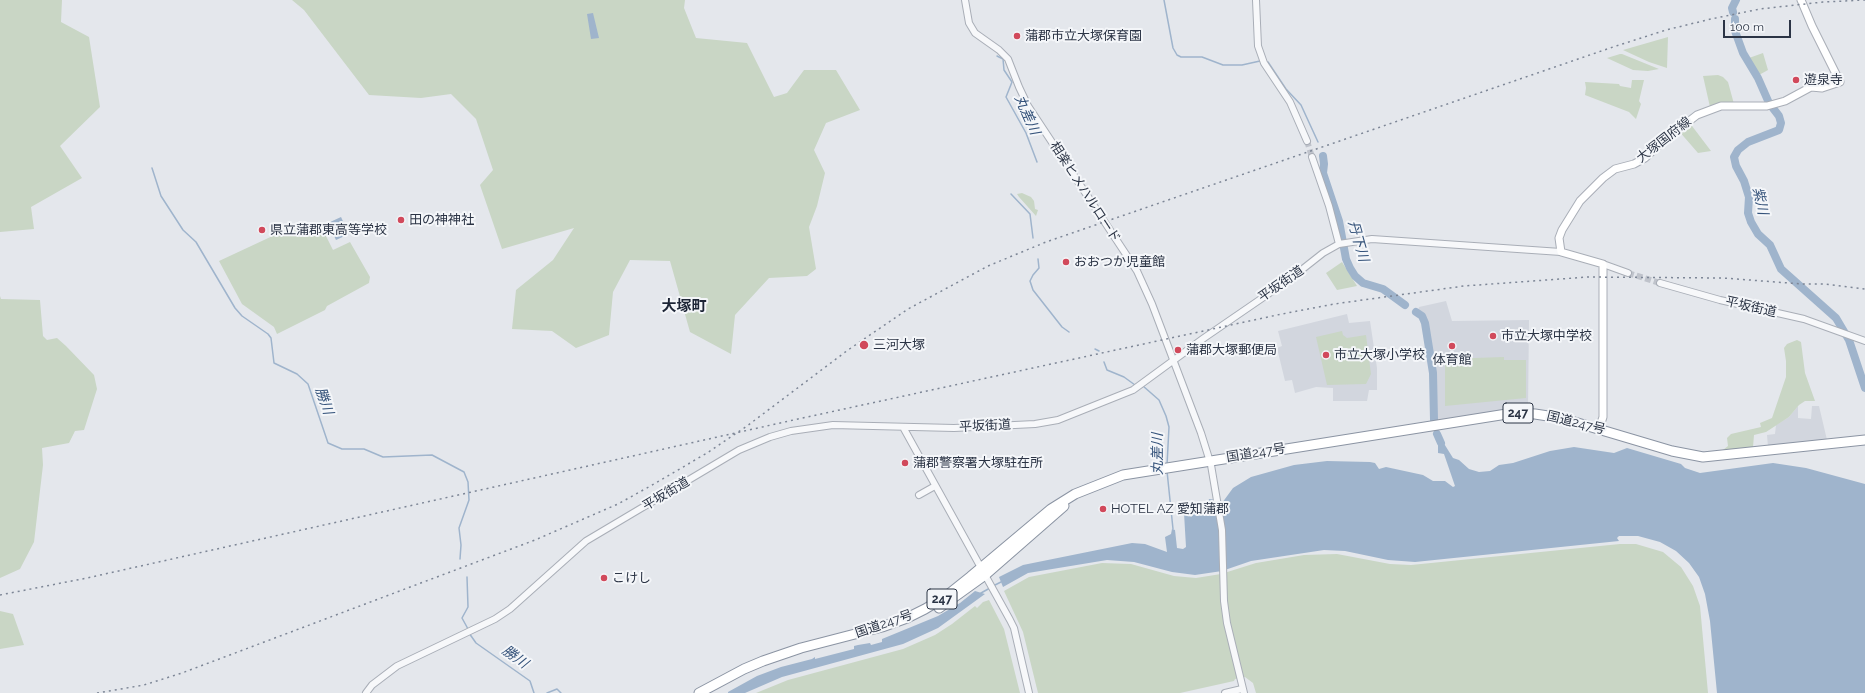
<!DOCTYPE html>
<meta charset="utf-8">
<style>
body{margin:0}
#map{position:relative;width:1865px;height:693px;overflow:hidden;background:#e4e7ec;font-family:Raleway,sans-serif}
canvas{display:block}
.scale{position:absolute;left:1723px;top:20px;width:68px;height:18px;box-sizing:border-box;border:2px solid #2b3445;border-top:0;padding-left:5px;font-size:12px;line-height:14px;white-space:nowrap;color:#2b3445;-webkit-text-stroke:3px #f4f6f9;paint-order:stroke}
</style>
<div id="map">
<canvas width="1865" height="693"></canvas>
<div class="scale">100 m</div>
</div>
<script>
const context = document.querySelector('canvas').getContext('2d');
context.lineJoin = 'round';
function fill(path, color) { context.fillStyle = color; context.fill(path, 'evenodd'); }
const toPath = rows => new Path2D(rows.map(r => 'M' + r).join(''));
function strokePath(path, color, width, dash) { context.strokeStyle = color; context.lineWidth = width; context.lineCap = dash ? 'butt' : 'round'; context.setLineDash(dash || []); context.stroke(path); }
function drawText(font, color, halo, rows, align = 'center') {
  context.font = font + ' Raleway,"Noto Sans JP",sans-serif'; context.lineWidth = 4; context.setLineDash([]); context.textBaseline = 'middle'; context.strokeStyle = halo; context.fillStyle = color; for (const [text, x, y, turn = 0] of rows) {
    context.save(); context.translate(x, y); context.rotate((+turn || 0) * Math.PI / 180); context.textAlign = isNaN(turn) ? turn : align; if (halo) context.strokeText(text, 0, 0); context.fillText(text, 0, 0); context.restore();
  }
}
fill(toPath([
 [1446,301,1452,321,1529,320,1528,410,1439,421,1435,418,1435,374,1426,319,1418,310,1419,307],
 [1347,314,1349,323,1370,321,1377,368,1377,390,1369,390,1367,401,1333,401,1333,388,1316,387,1295,393,1292,380,1285,381,1277,348,1282,346,1278,331],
 [1798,406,1798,418,1811,419,1812,406,1819,406,1827,440,1768,447,1767,435,1775,434,1776,425,1789,417]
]), '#d2d6de');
fill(toPath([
 [0,0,62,0,61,22,89,37,100,107,60,146,82,178,31,207,34,229,0,232],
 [292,0,685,0,684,8,696,38,747,43,774,97,787,93,804,70,836,70,860,110,826,123,814,150,825,173,817,206,809,227,816,269,807,276,769,278,735,315,731,354,690,332,670,261,630,260,613,292,609,335,576,348,552,331,512,329,516,290,553,260,574,228,502,249,480,185,493,170,476,119,451,94,421,98,369,95,304,10],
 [1668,37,1667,68,1649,62,1623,50],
 [1763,53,1768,70,1759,75,1749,58],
 [1620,54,1622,54,1659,69,1648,71,1633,70,1607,58],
 [1718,75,1723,77,1728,82,1734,104,1710,107,1703,76],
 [1632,80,1644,80,1639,101,1641,104,1636,119,1629,112,1585,95,1586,88,1585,82,1619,84,1620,86,1631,88],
 [1689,122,1711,151,1698,153,1678,130],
 [1022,193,1031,197,1034,201,1035,209,1038,210,1036,216,1019,197,1017,194],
 [319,222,333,250,350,242,370,277,369,283,327,306,325,310,277,334,274,327,242,304,219,261,294,226],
 [1342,262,1357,286,1337,290,1326,273],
 [0,296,1,299,40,300,43,336,47,340,57,338,66,346,94,375,97,389,84,430,75,431,69,443,42,448,43,465,34,542,20,569,0,578],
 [1342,331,1343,335,1347,338,1366,335,1371,374,1366,384,1327,385,1316,337],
 [1797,340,1801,342,1805,373,1815,401,1805,401,1799,405,1789,417,1766,432,1754,435,1753,447,1723,452,1723,450,1728,446,1727,438,1731,434,1761,427,1760,423,1772,418,1786,377,1786,361,1784,348,1787,344],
 [1504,357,1504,360,1526,360,1526,398,1445,406,1445,359],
 [1620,544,1636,544,1663,552,1681,567,1693,586,1700,606,1708,693,1256,693,1253,683,1245,677,1235,679,1234,681,1180,693,1038,693,1023,632,1004,591,1029,577,1102,563,1131,564,1174,576,1196,578,1221,574,1256,563,1304,555,1337,554,1390,564,1411,565],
 [989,600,1004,629,1020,693,756,693,788,680,903,649,935,635,952,624,975,606,977,608,983,602],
 [0,611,13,614,24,645,0,649]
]), '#c9d6c5');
fill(toPath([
 [593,13,599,38,591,39,587,14],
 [341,217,349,234,336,240,328,223],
 [1443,442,1453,458,1459,460,1469,469,1479,472,1490,471,1499,465,1513,463,1550,451,1574,447,1614,453,1627,448,1681,464,1685,468,1700,473,1773,463,1806,468,1865,484,1865,693,1717,693,1710,621,1705,594,1699,577,1689,563,1676,551,1660,542,1638,536,1619,536,1617,538,1619,541,1415,562,1388,560,1345,551,1324,550,1251,561,1222,571,1195,575,1172,572,1134,562,1107,560,1028,573,1003,587,999,577,1023,565,1132,543,1145,544,1167,552,1165,537,1171,534,1172,529,1175,530,1177,548,1183,549,1186,547,1184,513,1208,503,1209,499,1217,500,1222,503,1233,488,1251,477,1294,465,1327,461,1370,462,1375,463,1379,469,1386,467,1423,475,1433,481,1445,481,1453,487,1455,486,1444,454,1438,453,1438,444],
 [975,591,985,594,938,628,903,644,782,677,745,693,728,693,728,692,757,676,781,667,812,659,815,657,815,659,854,649,854,646,858,645,870,643,871,645,882,642,882,639,938,616,960,603]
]), '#9fb4cc');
strokePath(toPath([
 [1164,0,1173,48,1177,55,1181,57,1202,57,1223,65,1242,65,1260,61],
 [997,56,1003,59,1004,70,1012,82,1006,97,1026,133,1037,162],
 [1268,62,1286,89,1301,105,1318,142],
 [152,168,161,196,183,230,196,242,235,308,242,316,268,334,271,338,274,363,297,374,308,384,328,443,342,449,364,449,383,457,432,455,464,472,468,482,469,500,459,528,461,545,460,559],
 [1011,194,1030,214,1033,238],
 [1038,259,1039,268,1033,275,1030,281,1033,290,1062,327,1069,332],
 [1095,349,1099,351],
 [1104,362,1107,370,1124,377,1135,385],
 [1143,386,1159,400,1166,416,1169,427,1167,465],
 [1167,471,1173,529],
 [467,577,468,607,462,618,468,629],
 [993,586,1001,582],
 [981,593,990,588],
 [469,633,476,643,530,681,534,693],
 [547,693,557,689,561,693]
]), '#9fb4cc', 1.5);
strokePath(toPath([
 [1733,12,1732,8,1736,0],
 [1735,19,1735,31,1743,53,1758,78,1769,103,1779,116,1781,123,1779,130,1748,142,1738,150,1734,157,1736,166,1744,181,1749,197,1748,213,1751,222,1758,234,1770,245,1781,269,1836,318,1849,340,1865,388],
 [1323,156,1324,164,1323,173,1339,221,1346,259,1350,268,1355,276,1363,283,1383,289,1405,305],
 [1416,312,1422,316,1425,323,1433,373,1434,420],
 [1437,434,1441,443]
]), '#9fb4cc', 8);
strokePath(toPath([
 [1307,141,1312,157],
 [1628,273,1660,283]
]), '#bfc3cb', 6, [6, 3]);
const tertiary = toPath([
 [965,0,969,23,975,33,999,50,1008,59,1019,87,1028,106,1137,271,1152,304,1201,433,1211,465,1222,530,1224,601,1227,623,1244,693],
 [1256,0,1258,46,1264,63,1290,102,1307,141],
 [1312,157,1329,206,1339,244],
 [1603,264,1628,273],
 [1660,283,1720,300,1804,319,1865,341],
 [903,427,1010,620,1014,628,1029,693],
 [919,495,935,486],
 [366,693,372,685,397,666,495,619,510,609,586,541,739,450,770,437,791,431,833,425,954,428,1035,424,1058,420,1133,390,1204,338,1290,279,1323,253,1339,244,1372,239,1561,252],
 [1225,693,1242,689]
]);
const secondary = toPath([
 [1599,429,1603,417,1603,264,1561,252,1559,238,1562,230,1580,201,1603,178,1615,169,1634,164,1645,158,1662,142,1697,115,1721,106,1767,106,1785,101,1811,87,1822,88,1840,82,1812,26,1801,0]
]);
const trunk = toPath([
 [939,608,985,575,1064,506],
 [699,693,744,669,763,661,801,648,882,627,907,618,925,609,945,597,970,577,1051,509,1075,494,1123,475,1513,413,1535,414,1561,418,1672,451,1703,457,1865,440]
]);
strokePath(tertiary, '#a9aeb7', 8);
strokePath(secondary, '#a9aeb7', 9);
strokePath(trunk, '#8b94a3', 11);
strokePath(tertiary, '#f7f8fa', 6);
strokePath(secondary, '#fff', 7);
strokePath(trunk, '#fff', 9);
strokePath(toPath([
 [0,595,87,578,798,419,1277,315,1334,304,1464,286,1588,277,1723,278,1802,284,1824,284,1865,289],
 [97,693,144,685,182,673,535,540,618,504,654,484,707,453,747,426,848,350,908,309,988,266,1046,242,1613,47,1666,30,1711,19,1760,9,1823,2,1865,0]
]), '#7d8696', 1.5, [2, 4]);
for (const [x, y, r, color] of [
 [1017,36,4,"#d1495b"],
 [1796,80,4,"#d1495b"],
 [401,220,4,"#d1495b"],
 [262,230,4,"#d1495b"],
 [1066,262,4,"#d1495b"],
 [1493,336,4,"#d1495b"],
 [864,345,5,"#d1495b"],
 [1452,346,4,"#d1495b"],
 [1178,350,4,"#d1495b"],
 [1326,355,4,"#d1495b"],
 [905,463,4,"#d1495b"],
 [1103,509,4,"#d1495b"],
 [604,578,4,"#d1495b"]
]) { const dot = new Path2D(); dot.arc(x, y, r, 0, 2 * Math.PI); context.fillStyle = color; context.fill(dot); strokePath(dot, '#f4f6f9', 1.5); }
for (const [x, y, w] of [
 [1518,413,30],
 [942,599,30]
]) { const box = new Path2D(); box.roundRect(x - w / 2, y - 10, w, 20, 3); context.fillStyle = '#f4f6f9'; context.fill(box); strokePath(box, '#2b3445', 1); }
drawText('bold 12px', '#2b3445', null, [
 ["247",1518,413],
 ["247",942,599]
]);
drawText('13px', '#2b3445', '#f4f6f9', [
 ["蒲郡市立大塚保育園",1025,36],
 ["遊泉寺",1804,80],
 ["田の神神社",409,220],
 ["県立蒲郡東高等学校",270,230],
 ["おおつか児童館",1074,262],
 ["市立大塚中学校",1501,336],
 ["三河大塚",873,345],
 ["蒲郡大塚郵便局",1186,350],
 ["市立大塚小学校",1334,355],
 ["体育館",1452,360,"center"],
 ["蒲郡警察署大塚駐在所",913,463],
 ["HOTEL AZ 愛知蒲郡",1111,509],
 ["こけし",612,578]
], 'left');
drawText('13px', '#2b3445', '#f4f6f9', [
 ["大塚国府線",1664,140,-38],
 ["相楽ヒメハルロード",1085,192,57],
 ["平坂街道",1281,284,-35],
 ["平坂街道",1751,307,13],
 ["国道247号",1576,423,14],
 ["平坂街道",985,426,-3],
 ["国道247号",1256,453,-9],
 ["平坂街道",666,494,-31],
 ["国道247号",884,624,-19]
]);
drawText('italic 14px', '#34527a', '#f4f6f9', [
 ["丸差川",1027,115,66],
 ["紫川",1760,201,78],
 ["丹下川",1358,241,74],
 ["勝川",324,401,71],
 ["丸差川",1158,454,-90],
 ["勝川",515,657,36]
]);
drawText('bold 15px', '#1d2536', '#f4f6f9', [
 ["大塚町",684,306]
]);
</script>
